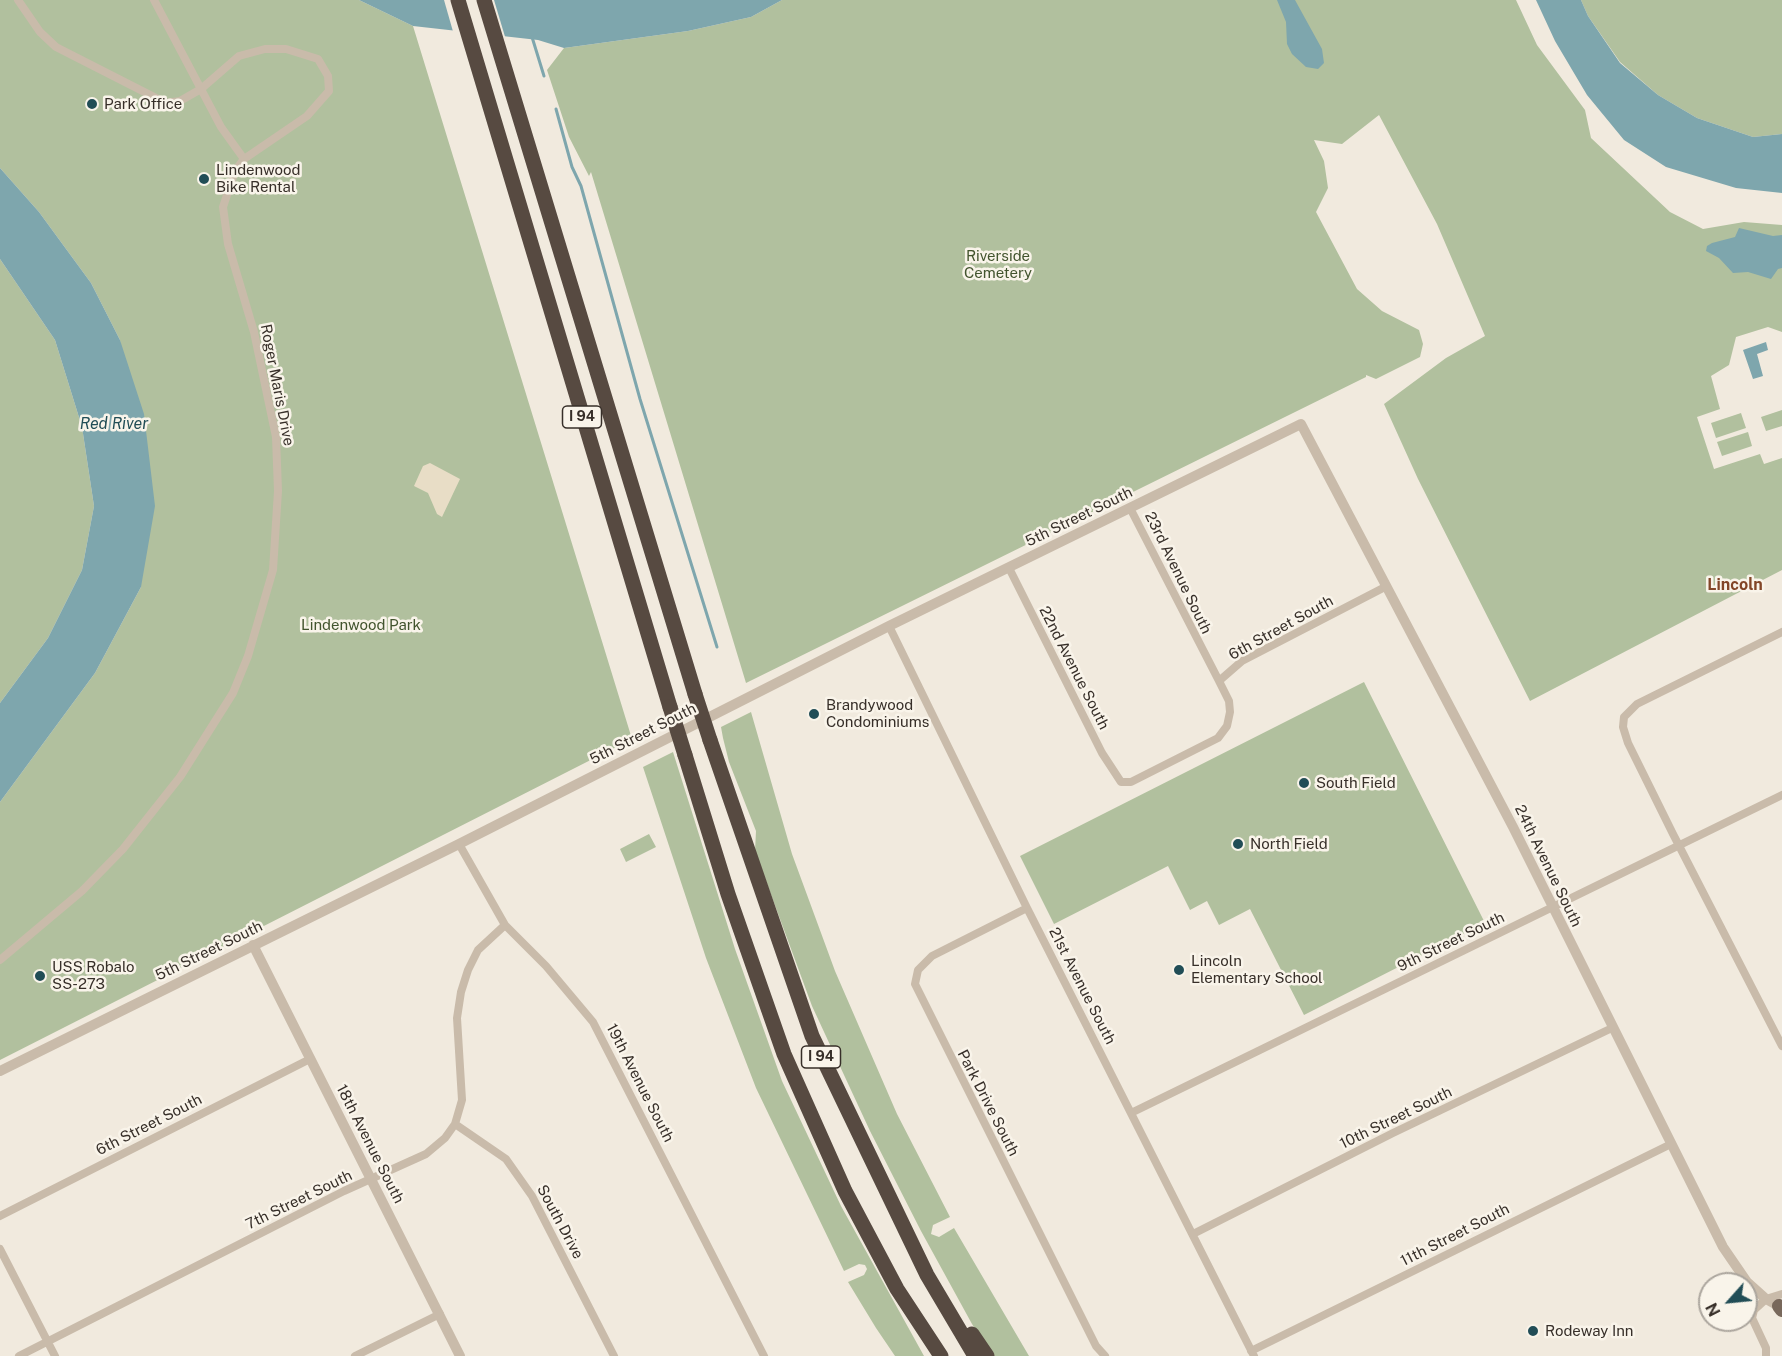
<!DOCTYPE html>
<style>
body{margin:0}
#map{position:relative;width:1782px;height:1356px;overflow:hidden;background:#f1eade;font-family:"Public Sans",sans-serif}
canvas{display:block}
.north{position:absolute;left:1698px;top:1272px;width:60px;height:60px;box-sizing:border-box;background:#f9f4ea;border:2px solid #aba59d;border-radius:50%;rotate:243deg;font-size:16px;font-weight:700;line-height:24px;text-align:center;color:#372f29}
.north::after{content:'';display:block;margin:auto;width:21px;height:27px;background:#214d56;clip-path:polygon(50% 0,100% 100%,50% 72%,0 100%)}
</style>
<div id="map">
<canvas width="1782" height="1356"></canvas>
<div class="north">N</div>
</div>
<script>
const context = document.querySelector('canvas').getContext('2d');
context.lineJoin = 'round';
function fill(path, color) { context.fillStyle = color; context.fill(path, 'evenodd'); }
const toPath = rows => new Path2D(rows.map(r => 'M' + r).join(''));
function strokePath(path, color, width, dash) { context.strokeStyle = color; context.lineWidth = width; context.lineCap = dash ? 'butt' : 'round'; context.setLineDash(dash || []); context.stroke(path); }
function drawText(font, color, halo, rows, align = 'center') {
  context.font = font + ' "Public Sans",sans-serif'; context.lineWidth = 5; context.setLineDash([]); context.textBaseline = 'middle'; context.strokeStyle = halo; context.fillStyle = color; for (const [text, x, y, turn = 0] of rows) {
    context.save(); context.translate(x, y); context.rotate((+turn || 0) * Math.PI / 180); context.textAlign = isNaN(turn) ? turn : align; if (halo) context.strokeText(text, 0, 0); context.fillText(text, 0, 0); context.restore();
  }
}
fill(toPath([
 [0,0,359,0,413,26,632,739,0,1060,0,802,95,673,141,587,120,340,91,283,39,212,0,168],
 [782,0,1516,0,1537,45,1585,110,1591,138,1670,212,1703,229,1744,222,1782,225,1782,332,1768,327,1736,337,1729,365,1711,376,1720,409,1697,417,1714,469,1760,454,1764,464,1782,458,1782,570,1530,701,1418,479,1384,404,1446,358,1485,336,1437,224,1379,115,1342,144,1314,140,1324,161,1328,188,1316,212,1357,289,1382,311,1419,330,1423,344,1420,357,1376,379,1366,375,1366,377,746,683,591,172,589,176,569,137,547,70,564,48,688,31,751,17],
 [1581,0,1782,0,1782,134,1753,137,1697,118,1658,95,1620,62,1588,16],
 [0,259,55,340,82,427,94,506,82,570,48,638,0,703],
 [1782,410,1782,426,1766,431,1761,417],
 [1741,413,1746,428,1716,438,1711,423],
 [1748,432,1752,446,1722,456,1717,442],
 [1364,682,1485,923,1304,1015,1250,909,1219,925,1207,901,1190,910,1168,866,1054,924,1020,856],
 [751,712,792,854,835,971,897,1114,950,1217,933,1225,931,1234,939,1237,954,1228,1029,1356,993,1356,972,1324,921,1231,870,1131,812,1006,755,851,756,831,729,762,723,738,721,727],
 [673,752,735,949,782,1081,841,1206,924,1356,895,1356,876,1328,848,1282,864,1275,867,1269,865,1265,859,1264,844,1271,756,1088,706,958,643,767],
 [649,834,656,847,626,862,620,849]
]), '#b1c09e');
fill(toPath([
 [430,463,460,479,442,517,437,514,428,493,414,486,423,466]
]), '#e8ddc6');
fill(toPath([
 [359,0,782,0,751,17,688,31,564,48,538,40,413,26],
 [1277,0,1295,0,1322,49,1324,63,1318,69,1306,67,1292,54,1287,44,1286,22],
 [1536,0,1581,0,1588,16,1620,63,1658,95,1697,118,1753,137,1782,134,1782,193,1736,188,1666,167,1624,140,1587,95,1555,41],
 [0,168,39,212,91,283,120,340,144,414,155,506,141,587,95,673,0,802,0,703,48,638,82,570,94,506,82,427,55,340,0,259],
 [1739,228,1773,236,1782,235,1782,268,1778,269,1771,279,1748,272,1733,273,1719,258,1706,251,1707,246,1712,243,1735,237],
 [1766,342,1768,350,1757,354,1763,376,1753,379,1743,350]
]), '#7ea6ad');
fill(toPath([
 [444,0,494,0,506,40,454,35]
]), '#f1eade');
strokePath(toPath([
 [532,37,544,76],
 [556,109,572,167,581,186,640,399,717,647]
]), '#7ea6ad', 3);
strokePath(toPath([
 [154,0,221,127,244,159],
 [1130,508,1219,681],
 [1009,568,1102,753,1121,782,1131,782,1218,738,1227,726,1230,712,1229,701,1219,681,1242,661,1385,587],
 [889,626,1027,908,1254,1356],
 [1782,632,1637,704,1624,717,1623,727,1628,743,1673,834,1782,1046],
 [459,844,505,925,546,966,593,1022,764,1356],
 [1027,908,932,956,918,970,915,984,1096,1346,1105,1356],
 [0,960,82,891,123,849,180,777,233,693,248,656,273,570,278,491,276,437,254,332,228,244,223,207,235,171,244,159,307,116,329,91,328,76,318,59,286,49,265,49,239,56,201,89,180,101,166,103,56,47,40,32,18,0],
 [1131,1113,1782,795],
 [455,1124,506,1159,532,1196,614,1356],
 [0,1216,310,1059],
 [1193,1234,1393,1133,1612,1028],
 [0,1249,55,1356],
 [1251,1351,1671,1144],
 [19,1356,344,1191,426,1154,445,1138,455,1124,462,1100,457,1018,461,992,468,970,478,950,505,925],
 [355,1356,440,1314],
 [1766,1356,1766,1348,1752,1318,1754,1310,1766,1299,1782,1294]
]), '#c9bbaa', 8);
strokePath(toPath([
 [253,945,460,1356],
 [0,1071,459,844,889,626,1301,424,1513,827,1723,1247,1747,1282,1766,1299,1782,1308]
]), '#c9bbaa', 10);
strokePath(toPath([
 [1779,1306,1782,1310]
]), '#78685b', 14);
strokePath(toPath([
 [458,0,670,707],
 [484,0,695,694],
 [710,740,812,1036,927,1275,975,1356],
 [685,755,728,894,784,1054,845,1191,897,1289,941,1356],
 [972,1334,987,1356]
]), '#574a41', 15);
strokePath(toPath([
 [695,694,710,740],
 [670,707,685,755]
]), '#574a41', 15);
for (const [x, y, r, color] of [
 [92,104,6,"#214d56"],
 [204,179,6,"#214d56"],
 [814,714,6,"#214d56"],
 [1304,783,6,"#214d56"],
 [1238,844,6,"#214d56"],
 [1179,970,6,"#214d56"],
 [40,976,6,"#214d56"],
 [1533,1331,6,"#214d56"]
]) { const dot = new Path2D(); dot.arc(x, y, r, 0, 2 * Math.PI); context.fillStyle = color; context.fill(dot); strokePath(dot, '#f9f4ea', 2); }
for (const [x, y, w] of [
 [582,417,39],
 [821,1057,39]
]) { const box = new Path2D(); box.roundRect(x - w / 2, y - 11, w, 22, 4.5); context.fillStyle = '#f9f4ea'; context.fill(box); strokePath(box, '#372f29', 1.5); }
drawText('bold 14px', '#372f29', null, [
 ["I 94",582,417],
 ["I 94",821,1057]
]);
drawText('15px', '#372f29', '#f9f4ea', [
 ["Park Office",104,104],
 ["Lindenwood",216,170],
 ["Bike Rental",216,187],
 ["Brandywood",826,705],
 ["Condominiums",826,722],
 ["South Field",1316,783],
 ["North Field",1250,844],
 ["Lincoln",1191,961],
 ["Elementary School",1191,978],
 ["USS Robalo",52,967],
 ["SS-273",52,984],
 ["Rodeway Inn",1545,1331]
], 'left');
drawText('15px', '#42542e', '#f9f4ea', [
 ["Riverside",998,256],
 ["Cemetery",998,273],
 ["Lindenwood Park",361,625]
]);
drawText('15px', '#372f29', '#f9f4ea', [
 ["Roger Maris Drive",277,385,79],
 ["5th Street South",1079,517,-26],
 ["23rd Avenue South",1178,573,64],
 ["6th Street South",1281,628,-29],
 ["22nd Avenue South",1074,668,63],
 ["5th Street South",643,734,-27],
 ["24th Avenue South",1548,866,64],
 ["9th Street South",1451,942,-26],
 ["5th Street South",209,951,-26],
 ["21st Avenue South",1082,986,63],
 ["19th Avenue South",640,1083,63],
 ["Park Drive South",988,1103,63],
 ["10th Street South",1396,1118,-26],
 ["6th Street South",149,1125,-27],
 ["18th Avenue South",370,1144,63],
 ["7th Street South",299,1200,-26],
 ["South Drive",560,1222,62],
 ["11th Street South",1455,1235,-27]
]);
drawText('italic 16px', '#214d56', '#f9f4ea', [
 ["Red River",114,424]
]);
drawText('bold 16px', '#824527', '#f9f4ea', [
 ["Lincoln",1735,585]
]);
</script>
